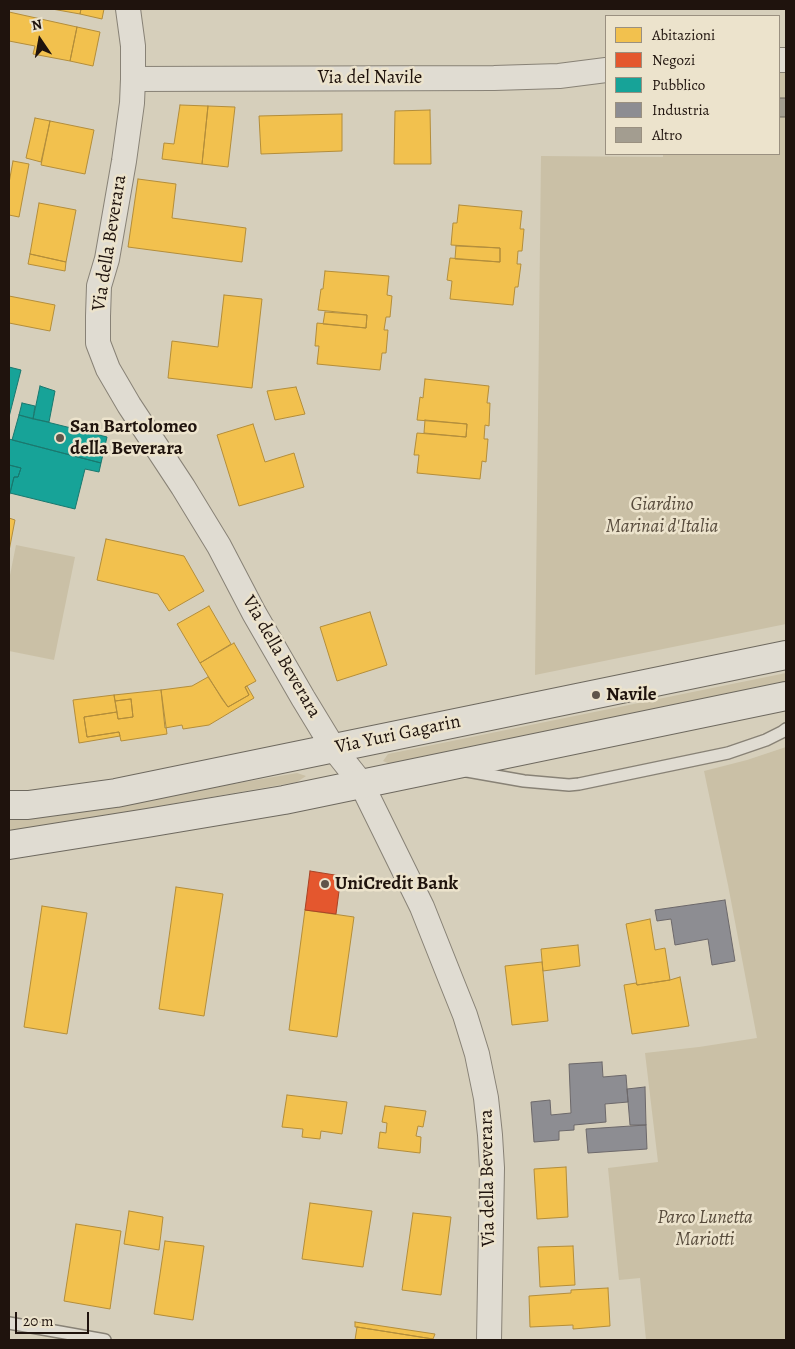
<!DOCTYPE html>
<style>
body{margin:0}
#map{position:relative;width:795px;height:1349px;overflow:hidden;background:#d6cfbb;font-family:Alegreya,serif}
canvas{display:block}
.frame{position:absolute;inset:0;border:10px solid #1f130d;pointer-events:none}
.legend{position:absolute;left:605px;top:15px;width:175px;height:140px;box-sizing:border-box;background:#ece3cc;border:1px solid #9a9080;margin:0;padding:6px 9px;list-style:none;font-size:15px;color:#1f130d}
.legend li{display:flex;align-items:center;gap:10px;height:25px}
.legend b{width:25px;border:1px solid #9a9080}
.north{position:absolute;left:15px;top:15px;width:50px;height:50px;-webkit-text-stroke:4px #ece3cc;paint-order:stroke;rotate:348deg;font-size:14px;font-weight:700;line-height:20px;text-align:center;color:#1f130d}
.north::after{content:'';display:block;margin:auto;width:18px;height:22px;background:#1f130d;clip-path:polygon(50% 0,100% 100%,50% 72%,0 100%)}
.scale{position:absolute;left:15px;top:1312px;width:74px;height:22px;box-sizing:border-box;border:2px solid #1f130d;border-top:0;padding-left:6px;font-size:15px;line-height:18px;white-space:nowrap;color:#1f130d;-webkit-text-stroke:4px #ece3cc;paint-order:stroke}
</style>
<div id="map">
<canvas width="795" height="1349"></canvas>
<div class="frame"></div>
<ul class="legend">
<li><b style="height:14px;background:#f2c14e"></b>Abitazioni</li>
<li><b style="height:14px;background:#e4572e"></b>Negozi</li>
<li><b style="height:14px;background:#17a398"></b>Pubblico</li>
<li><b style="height:14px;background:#8d8d92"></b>Industria</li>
<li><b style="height:14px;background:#a39d90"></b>Altro</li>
</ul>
<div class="north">N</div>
<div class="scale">20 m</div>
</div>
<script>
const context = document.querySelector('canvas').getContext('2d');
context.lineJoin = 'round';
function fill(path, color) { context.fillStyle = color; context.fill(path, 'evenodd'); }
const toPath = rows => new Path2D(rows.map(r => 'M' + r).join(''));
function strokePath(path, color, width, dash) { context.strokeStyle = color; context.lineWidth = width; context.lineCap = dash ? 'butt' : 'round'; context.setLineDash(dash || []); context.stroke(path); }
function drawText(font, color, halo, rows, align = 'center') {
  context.font = font + ' Alegreya,serif'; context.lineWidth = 5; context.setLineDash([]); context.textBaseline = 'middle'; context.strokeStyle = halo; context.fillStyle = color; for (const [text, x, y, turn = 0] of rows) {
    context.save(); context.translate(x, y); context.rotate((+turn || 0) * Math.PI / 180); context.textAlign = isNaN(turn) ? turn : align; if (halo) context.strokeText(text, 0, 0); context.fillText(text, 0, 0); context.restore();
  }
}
fill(toPath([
 [779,72,786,72,786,624,535,675,541,156,663,157,663,154,779,154],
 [16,545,75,557,54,660,9,651,9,580],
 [786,673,786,684,390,764,383,761,388,754],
 [786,747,786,1340,646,1340,640,1278,619,1280,608,1168,658,1162,645,1053,699,1047,757,1038,728,885,704,771,747,760],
 [297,773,306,776,297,782,24,830,9,831,9,820,29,819]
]), '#cac0a6');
const homes = toPath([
 [52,9,81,9,80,14,52,9],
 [81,9,104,9,102,19,80,14,81,9],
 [9,12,77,27,70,61,33,54,35,46,9,41,9,12],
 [77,27,100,32,93,66,70,61,77,27],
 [180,105,208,106,202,164,162,159,164,143,174,144,180,105],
 [208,106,235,107,228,167,202,164,208,106],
 [430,110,431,164,394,164,395,111,430,110],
 [342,114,342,151,261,154,259,116,342,114],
 [35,118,50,121,41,162,26,158,35,118],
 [50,121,94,130,85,174,41,165,50,121],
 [13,161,29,164,19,217,9,215,9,183,13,161],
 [138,179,176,184,172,218,246,228,242,262,128,247,138,179],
 [39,203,76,210,66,262,30,254,39,203],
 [459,205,522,211,520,229,524,229,522,251,518,251,517,264,521,264,518,287,515,287,513,305,450,299,452,281,447,280,450,258,500,262,500,248,451,245,453,223,457,223,459,205],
 [456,246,500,248,500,262,455,259,456,246],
 [30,254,66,262,65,271,28,264,30,254],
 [325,271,389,276,387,295,392,296,390,317,386,317,384,330,388,330,386,353,382,353,380,370,317,364,319,346,315,346,317,323,366,328,367,315,318,310,321,289,323,289,325,271],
 [224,295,262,299,252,388,168,378,172,341,218,347,224,295],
 [9,296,55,305,50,331,9,323,9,296],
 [325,312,367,315,366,328,323,324,325,312],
 [425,379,489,386,487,403,490,403,489,426,485,425,484,439,488,439,486,462,482,461,480,479,417,473,419,455,414,455,417,433,466,437,467,424,417,420,420,397,423,398,425,379],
 [296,387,305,414,275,420,267,391,296,387],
 [425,420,467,424,466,437,424,433,425,420],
 [253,424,265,462,294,453,304,487,239,506,217,435,253,424],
 [9,518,15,520,9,551,9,518],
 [106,539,184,556,204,591,169,611,158,594,97,580,106,539],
 [209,606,231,644,200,663,177,624,209,606],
 [370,612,387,665,337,681,320,627,370,612],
 [234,643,256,681,245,687,249,695,228,707,222,699,200,663,234,643],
 [208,677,228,707,249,695,245,687,247,686,254,698,209,725,183,729,182,725,165,728,161,690,192,686,208,677],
 [161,690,167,734,121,741,119,732,87,737,84,717,117,712,118,719,133,717,131,699,115,701,114,695,161,690],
 [114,695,117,712,84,717,87,737,119,732,120,736,79,743,73,700,114,695],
 [131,699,133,717,118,719,115,701,131,699],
 [176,887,223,894,204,1016,159,1009,176,887],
 [42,906,87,913,67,1034,24,1027,42,906],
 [305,910,354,917,337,1037,289,1030,305,910],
 [650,919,655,950,665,948,670,980,637,985,626,924,650,919],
 [578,945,580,966,543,971,541,949,578,945],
 [542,962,548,1021,512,1025,505,966,542,962],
 [680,977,689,1026,632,1034,624,985,636,983,637,985,670,980,680,977],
 [287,1095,347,1102,342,1134,321,1131,320,1139,302,1137,303,1129,282,1127,287,1095],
 [385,1106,426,1111,423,1127,418,1126,416,1136,421,1137,420,1153,378,1148,380,1132,386,1133,387,1123,382,1122,385,1106],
 [566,1167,568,1217,537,1219,534,1169,566,1167],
 [310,1203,372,1211,363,1267,302,1259,310,1203],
 [129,1211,163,1217,159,1250,124,1244,129,1211],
 [413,1213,451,1217,441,1295,402,1290,413,1213],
 [76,1224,121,1231,110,1309,64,1301,76,1224],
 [165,1241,204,1246,193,1320,154,1314,165,1241],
 [573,1246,575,1285,540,1287,538,1247,573,1246],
 [608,1288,610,1326,573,1329,573,1325,530,1327,529,1296,571,1293,571,1290,608,1288],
 [355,1322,435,1334,433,1339,357,1327,355,1327,355,1322],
 [357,1327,433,1339,432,1340,355,1340,357,1327]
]);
fill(homes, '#f2c14e');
strokePath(homes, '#b38d3a', 1);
const shops = toPath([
 [310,871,341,876,336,914,305,910,310,871]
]);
fill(shops, '#e4572e');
strokePath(shops, '#a94324', 1);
const public = toPath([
 [9,367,21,370,9,417,9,367],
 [40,386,55,391,49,422,33,419,40,386],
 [22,403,35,406,33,419,19,415,22,403],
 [19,415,107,437,101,463,12,440,19,415],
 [9,439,101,463,99,472,85,469,75,509,10,493,14,477,18,477,21,468,9,465,9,439],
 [9,465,21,468,18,477,14,477,9,497,9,465]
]);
fill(public, '#17a398');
strokePath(public, '#19786e', 1);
const industry = toPath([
 [725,900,735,961,712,965,708,939,675,945,671,919,657,921,655,910,725,900],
 [602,1062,603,1077,626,1075,628,1102,605,1104,606,1122,574,1125,574,1130,559,1131,559,1140,534,1142,531,1102,550,1100,551,1115,571,1113,569,1064,602,1062],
 [645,1087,646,1125,630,1125,627,1089,645,1087],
 [646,1125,647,1149,588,1153,586,1129,646,1125]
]);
fill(industry, '#8d8d92');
strokePath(industry, '#6c686a', 1);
const building = toPath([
 [779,98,786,98,786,117,779,117,779,98]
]);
fill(building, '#a39d90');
strokePath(building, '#6e695f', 1);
const lane = toPath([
 [467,771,524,781,569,785,579,784,728,753,766,740,782,732,786,729],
 [9,1323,105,1340]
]);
const street = toPath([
 [128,9,133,46,133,79,132,103,124,161,107,259,99,286,98,316,98,343,108,369,129,405,183,487,219,546,254,613,303,698,334,749,361,783,422,907,451,980,465,1015,477,1054,486,1098,490,1135,492,1168,489,1340],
 [779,60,786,60],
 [133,79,494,78,559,76,606,70]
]);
const secondary = toPath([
 [9,805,28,805,116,793,786,655],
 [9,845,147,823,284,800,786,696]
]);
strokePath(lane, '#888276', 14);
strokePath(street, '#888276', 26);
strokePath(secondary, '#6e695f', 30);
strokePath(lane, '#e0dcd2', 11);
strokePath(street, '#e0dcd2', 24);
strokePath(secondary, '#e0dcd2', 28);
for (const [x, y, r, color] of [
 [60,438,5,"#5f554a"],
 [596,695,5,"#5f554a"],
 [325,884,5,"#5f554a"]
]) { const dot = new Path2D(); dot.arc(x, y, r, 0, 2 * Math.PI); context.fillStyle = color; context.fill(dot); strokePath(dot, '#ece3cc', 2); }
drawText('19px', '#1f130d', '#ece3cc', [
 ["Via del Navile",370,78],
 ["Via della Beverara",110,243,-81],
 ["Via della Beverara",281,657,60],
 ["Via Yuri Gagarin",398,735,-12],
 ["Via della Beverara",488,1178,-91]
]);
drawText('bold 19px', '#1f130d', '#ece3cc', [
 ["San Bartolomeo",70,427],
 ["della Beverara",70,449],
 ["Navile",606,695],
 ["UniCredit Bank",335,884]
], 'left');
drawText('italic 19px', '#574b3c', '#ece3cc', [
 ["Giardino",662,505],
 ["Marinai d'Italia",662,527],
 ["Parco Lunetta",705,1218],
 ["Mariotti",705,1240]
]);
</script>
